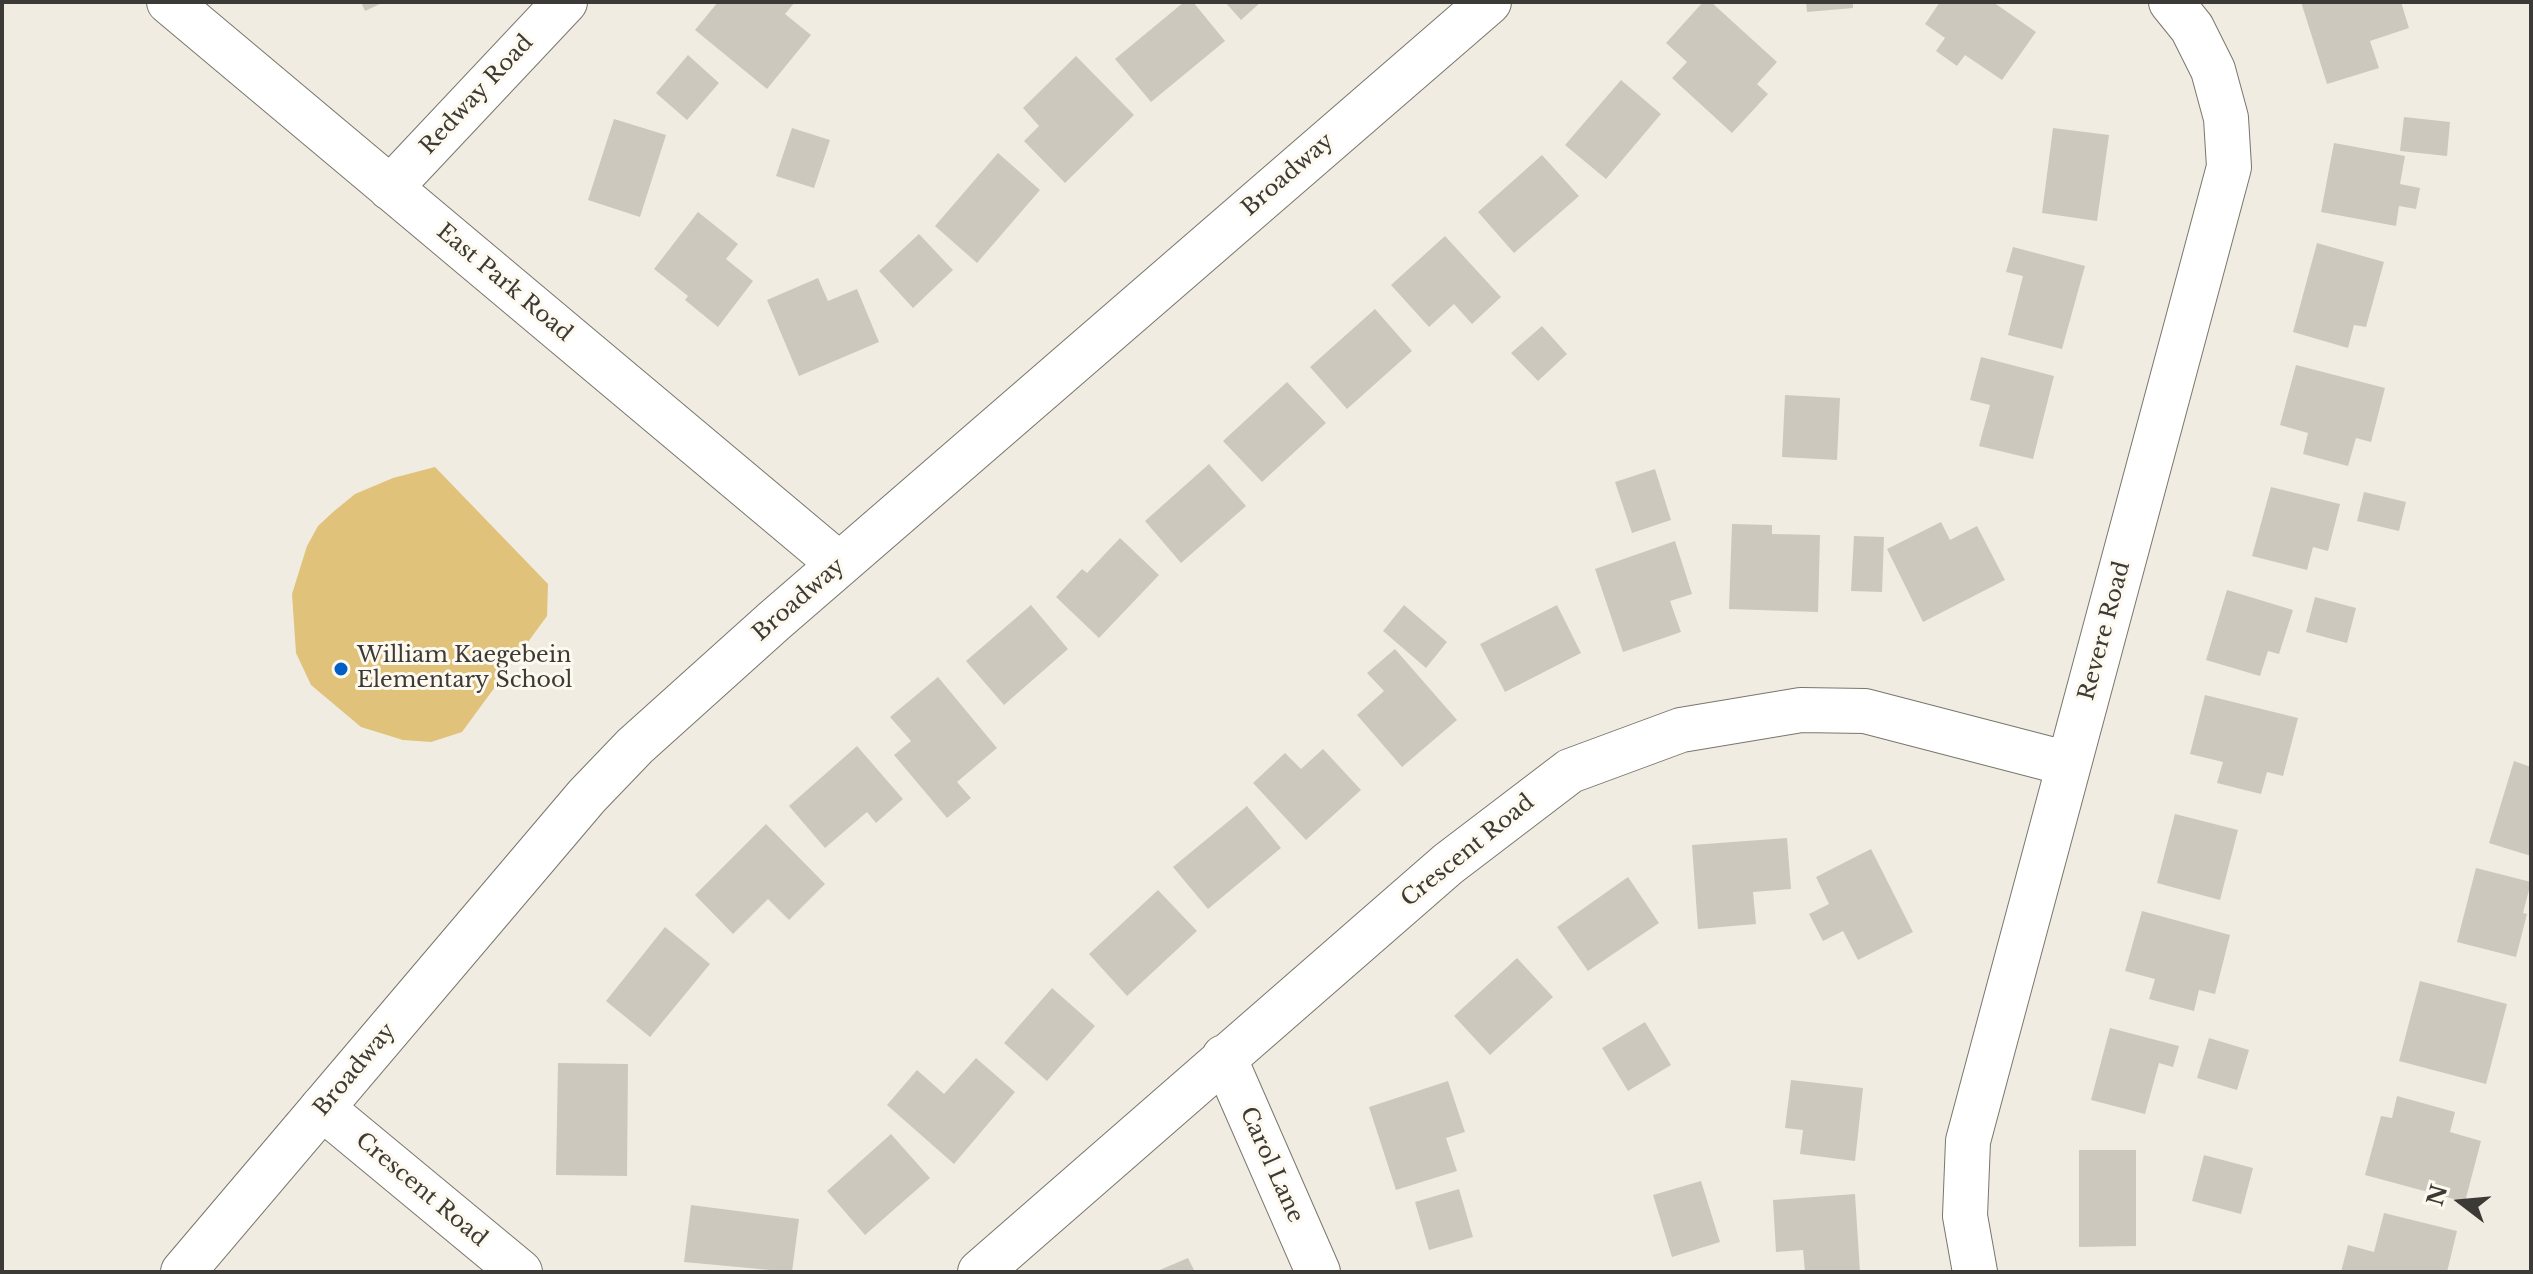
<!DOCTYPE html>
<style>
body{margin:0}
#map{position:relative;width:2533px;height:1274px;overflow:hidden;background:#f1ece1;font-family:"Libre Baskerville",serif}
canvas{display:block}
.frame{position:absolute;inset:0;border:4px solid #3c3a36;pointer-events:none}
.north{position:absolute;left:2421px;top:1162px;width:80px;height:80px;-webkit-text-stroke:6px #fef9ee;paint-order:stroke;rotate:286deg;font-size:22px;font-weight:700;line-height:32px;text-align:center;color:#3c3a36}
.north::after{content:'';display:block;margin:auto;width:28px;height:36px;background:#3c3a36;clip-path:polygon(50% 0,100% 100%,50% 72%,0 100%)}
</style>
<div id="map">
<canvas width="2533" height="1274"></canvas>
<div class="frame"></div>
<div class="north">N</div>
</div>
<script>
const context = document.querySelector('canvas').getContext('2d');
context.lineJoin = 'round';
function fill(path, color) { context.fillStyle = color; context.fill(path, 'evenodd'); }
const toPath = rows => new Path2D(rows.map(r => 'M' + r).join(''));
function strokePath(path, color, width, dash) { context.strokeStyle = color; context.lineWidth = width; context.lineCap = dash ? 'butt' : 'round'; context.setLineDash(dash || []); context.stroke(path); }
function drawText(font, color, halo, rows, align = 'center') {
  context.font = font + ' "Libre Baskerville",serif'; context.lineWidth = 6; context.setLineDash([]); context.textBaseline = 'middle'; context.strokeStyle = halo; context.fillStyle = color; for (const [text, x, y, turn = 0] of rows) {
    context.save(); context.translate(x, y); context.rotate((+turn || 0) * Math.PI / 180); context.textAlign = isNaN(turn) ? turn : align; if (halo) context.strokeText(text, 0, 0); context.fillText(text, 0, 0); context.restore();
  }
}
fill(toPath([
 [435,467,548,584,547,616,462,732,431,742,403,740,361,727,311,685,296,653,292,594,307,546,318,526,333,512,355,494,393,478]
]), '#e0c27b');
fill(toPath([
 [361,2,384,2,365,11],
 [718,2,795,2,785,14,811,35,767,89,695,30],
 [1184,2,1193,2,1225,41,1151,102,1115,59],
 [1225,2,1261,2,1241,20],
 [1703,2,1711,2,1777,62,1757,84,1768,94,1732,133,1672,78,1687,62,1666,43],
 [1806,2,1853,2,1853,8,1807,12],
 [1940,2,1993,2,2036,32,2002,80,1965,55,1957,66,1936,51,1945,38,1925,24],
 [2301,2,2401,2,2409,28,2370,41,2379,68,2327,84],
 [688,55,719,83,687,120,656,93],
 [1076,56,1134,115,1065,183,1024,141,1039,126,1023,108],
 [1621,80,1661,114,1606,179,1565,145],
 [2404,117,2450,122,2447,156,2400,151],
 [614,119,666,135,640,217,588,200],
 [792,128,830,140,814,188,776,176],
 [2053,128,2109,135,2097,221,2042,213],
 [2334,143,2405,156,2400,184,2420,188,2416,209,2399,206,2396,226,2321,212],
 [998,153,1040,190,977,263,935,226],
 [1542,155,1579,196,1514,253,1478,212],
 [698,212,738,244,726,259,753,281,718,327,685,300,688,296,654,269],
 [919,234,953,270,913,308,879,271],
 [1445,236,1501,297,1472,324,1454,304,1429,327,1391,285],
 [2317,243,2384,262,2366,327,2354,325,2348,348,2293,332],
 [2013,247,2085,266,2062,349,2008,335,2023,276,2006,272],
 [818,278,828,301,857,289,879,342,799,376,767,300],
 [1375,309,1412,351,1347,409,1310,367],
 [1542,326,1567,354,1538,381,1511,353],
 [1981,357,2054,376,2033,459,1979,446,1990,405,1970,400],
 [2296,365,2385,388,2371,442,2356,438,2348,466,2303,454,2308,433,2280,425],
 [1287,382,1326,423,1262,482,1223,441],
 [1785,395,1840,398,1837,460,1782,457],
 [1209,464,1246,506,1181,563,1145,521],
 [1655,469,1671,520,1632,533,1615,482],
 [2271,487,2340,504,2328,551,2313,547,2307,570,2252,556],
 [2364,492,2406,502,2399,531,2357,521],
 [1941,522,1950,540,1977,526,2005,580,1923,622,1887,549],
 [1732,524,1772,525,1772,534,1820,535,1818,612,1729,609],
 [1854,536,1884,537,1882,592,1851,591],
 [1120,538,1159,575,1099,638,1056,597,1082,569,1087,573],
 [1675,541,1692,594,1670,601,1681,632,1623,652,1595,569],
 [2227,590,2293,610,2279,654,2268,651,2260,676,2206,660],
 [2315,597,2356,608,2347,643,2306,632],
 [1031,605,1068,649,1004,705,966,661],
 [1404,605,1447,642,1426,668,1383,631],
 [1557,605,1581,653,1505,692,1480,644],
 [1395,649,1457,720,1402,767,1357,715,1384,691,1367,673],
 [938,677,997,748,957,782,971,798,947,818,894,755,911,741,890,717],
 [2205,695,2298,718,2283,776,2267,772,2261,794,2217,783,2223,762,2190,754],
 [857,746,903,799,876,823,867,812,825,848,789,806],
 [1323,749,1361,790,1306,840,1253,783,1285,753,1301,769],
 [2514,761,2531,767,2531,856,2489,843],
 [1247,806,1281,848,1208,909,1173,867],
 [2175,814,2238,830,2220,900,2157,883],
 [766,824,825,884,789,920,768,899,733,934,695,895],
 [1787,838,1791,889,1753,892,1756,924,1698,929,1692,845],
 [1871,849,1913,932,1858,960,1843,931,1823,941,1809,914,1829,904,1816,877],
 [2476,868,2531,882,2523,913,2527,914,2516,957,2457,942],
 [1628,877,1659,923,1588,971,1557,927],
 [1158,890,1197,931,1127,996,1089,954],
 [2142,911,2230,935,2215,994,2199,990,2194,1011,2149,999,2155,979,2125,971],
 [665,927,710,964,650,1037,606,1001],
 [1517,958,1553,997,1490,1055,1454,1016],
 [2420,981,2507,1004,2486,1084,2399,1061],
 [1052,988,1095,1026,1047,1081,1004,1043],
 [1645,1022,1671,1065,1628,1091,1602,1048],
 [2110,1028,2179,1046,2173,1067,2159,1063,2145,1114,2091,1100],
 [2209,1038,2249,1050,2237,1090,2197,1078],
 [976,1058,1015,1092,954,1164,887,1105,917,1070,944,1094],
 [558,1063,628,1064,627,1176,556,1175],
 [1791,1080,1863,1088,1855,1161,1800,1154,1803,1130,1785,1128],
 [1448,1081,1465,1132,1446,1138,1457,1171,1396,1190,1369,1107],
 [2397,1096,2455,1112,2450,1132,2481,1141,2465,1202,2365,1175,2381,1116,2392,1118],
 [891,1134,930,1178,865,1235,827,1191],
 [2079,1150,2136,1150,2136,1246,2079,1247],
 [2204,1155,2253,1168,2241,1214,2192,1201],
 [1701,1181,1720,1242,1672,1257,1653,1195],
 [1459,1189,1473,1237,1429,1250,1415,1202],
 [1855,1194,1860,1272,1805,1272,1803,1250,1776,1252,1773,1200],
 [691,1205,799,1219,792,1272,684,1262],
 [2384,1213,2457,1231,2447,1272,2341,1272,2348,1245,2374,1252],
 [1188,1258,1195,1272,1155,1272]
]), '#cdc8bd');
const street = toPath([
 [169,2,839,564],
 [390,188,565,2],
 [1224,1057,1318,1272],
 [322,1108,520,1272],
 [980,1272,1448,864,1570,771,1681,730,1801,710,1865,711,2069,764],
 [1975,1272,1965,1216,1968,1141,2229,167,2226,118,2213,70,2192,28,2171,2]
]);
const secondary = toPath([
 [183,1272,587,796,635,746,774,621,1489,2]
]);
strokePath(street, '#7a766c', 46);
strokePath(secondary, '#7a766c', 46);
strokePath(street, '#fff', 44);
strokePath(secondary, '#fff', 44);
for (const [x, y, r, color] of [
 [341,669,8,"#005fc7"]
]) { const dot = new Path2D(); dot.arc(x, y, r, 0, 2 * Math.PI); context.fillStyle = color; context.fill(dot); strokePath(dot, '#fef9ee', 3); }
drawText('22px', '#3c3a36', '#fef9ee', [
 ["Redway Road",477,95,-47],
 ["Broadway",1288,175,-41],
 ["East Park Road",504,283,40],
 ["Broadway",799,600,-41],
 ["Revere Road",2105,631,-75],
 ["Crescent Road",1468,851,-39],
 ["Broadway",355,1070,-50],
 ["Carol Lane",1271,1165,66],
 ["Crescent Road",421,1190,40]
]);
drawText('22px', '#3c3a36', '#fef9ee', [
 ["William Kaegebein",357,656],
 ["Elementary School",357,681]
], 'left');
</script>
